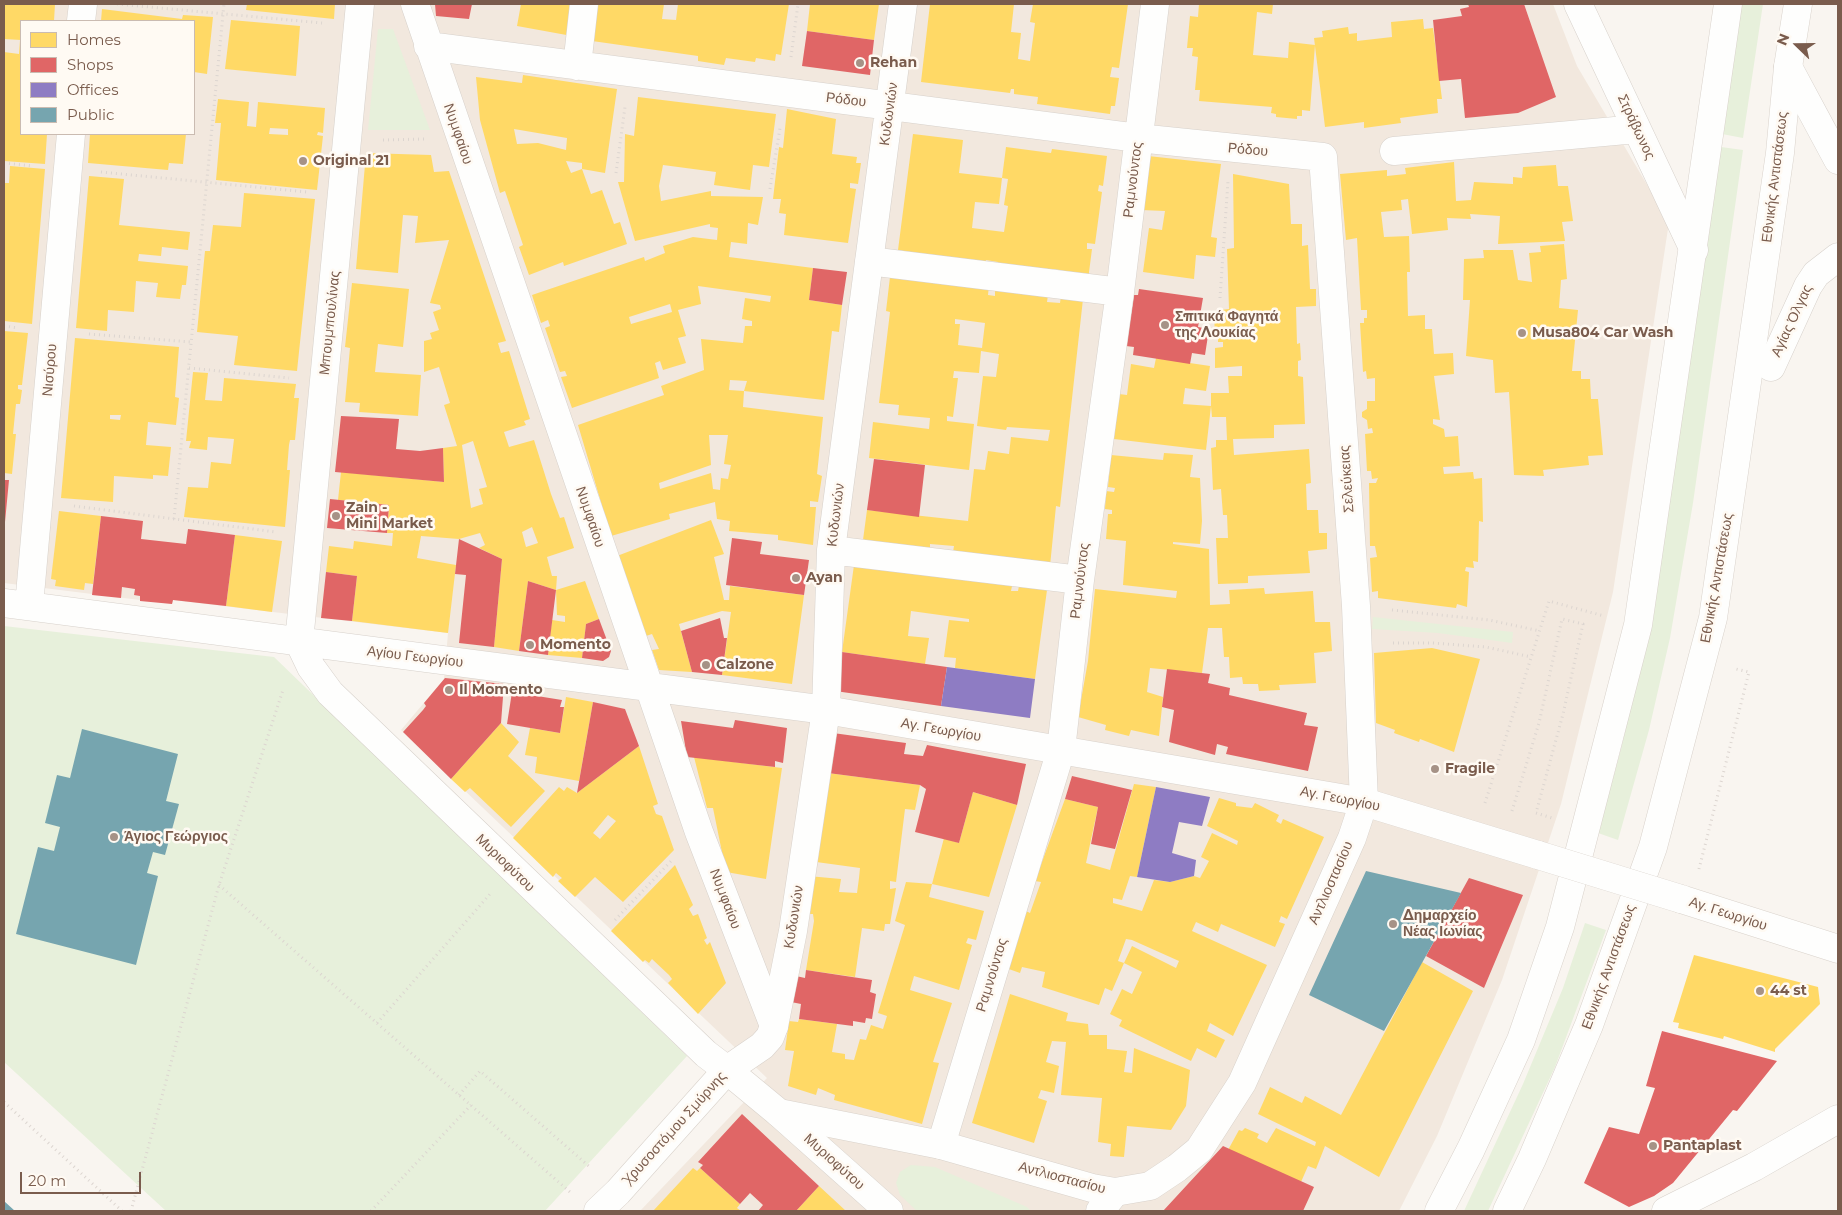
<!DOCTYPE html>
<meta charset="utf-8">
<style>
body{margin:0}
#map{position:relative;width:1842px;height:1215px;overflow:hidden;background:#f9f5f0;font-family:Montserrat,sans-serif}
canvas{display:block}
.frame{position:absolute;inset:0;border:5px solid #7a5c4d;pointer-events:none}
.legend{position:absolute;left:20px;top:20px;width:175px;height:115px;box-sizing:border-box;background:#fffaf3;border:1px solid #cabbb1;margin:0;padding:6px 9px;list-style:none;font-size:15px;color:#7a5c4d}
.legend li{display:flex;align-items:center;gap:10px;height:25px}
.legend b{width:25px;border:1px solid #cabbb1}
.north{position:absolute;left:1772px;top:20px;width:50px;height:50px;-webkit-text-stroke:4px #fffaf3;paint-order:stroke;rotate:292deg;font-size:14px;font-weight:700;line-height:20px;text-align:center;color:#7a5c4d}
.north::after{content:'';display:block;margin:auto;width:18px;height:22px;background:#7a5c4d;clip-path:polygon(50% 0,100% 100%,50% 72%,0 100%)}
.scale{position:absolute;left:20px;top:1172px;width:121px;height:22px;box-sizing:border-box;border:2px solid #7a5c4d;border-top:0;padding-left:6px;font-size:15px;line-height:18px;white-space:nowrap;color:#7a5c4d;-webkit-text-stroke:4px #fffaf3;paint-order:stroke}
</style>
<div id="map">
<canvas width="1842" height="1215"></canvas>
<div class="frame"></div>
<ul class="legend">
<li><b style="height:14px;background:#ffd966"></b>Homes</li>
<li><b style="height:14px;background:#e06666"></b>Shops</li>
<li><b style="height:14px;background:#8e7cc3"></b>Offices</li>
<li><b style="height:14px;background:#76a5af"></b>Public</li>
</ul>
<div class="north">N</div>
<div class="scale">20 m</div>
</div>
<script>
const context = document.querySelector('canvas').getContext('2d');
context.lineJoin = 'round';
function fill(path, color) { context.fillStyle = color; context.fill(path, 'evenodd'); }
const toPath = rows => new Path2D(rows.map(r => 'M' + r).join(''));
function strokePath(path, color, width, dash) { context.strokeStyle = color; context.lineWidth = width; context.lineCap = dash ? 'butt' : 'round'; context.setLineDash(dash || []); context.stroke(path); }
function drawText(font, color, halo, rows, align = 'center') {
  context.font = font + ' Montserrat,sans-serif'; context.lineWidth = 5; context.setLineDash([]); context.textBaseline = 'middle'; context.strokeStyle = halo; context.fillStyle = color; for (const [text, x, y, turn = 0] of rows) {
    context.save(); context.translate(x, y); context.rotate((+turn || 0) * Math.PI / 180); context.textAlign = isNaN(turn) ? turn : align; if (halo) context.strokeText(text, 0, 0); context.fillText(text, 0, 0); context.restore();
  }
}
fill(toPath([
 [4,4,1553,4,1577,66,1669,222,1613,592,1561,804,1502,980,1437,1136,1399,1211,640,1211,767,1078,401,730,444,679,448,633,173,600,172,604,4,583],
 [21,21,194,21,194,134,21,134]
]), '#f2e8de');
fill(toPath([
 [1741,4,1763,4,1743,138,1722,134],
 [378,29,393,29,430,130,368,130],
 [1721,147,1743,150,1693,503,1670,638,1649,730,1618,840,1598,833,1621,749,1654,603],
 [1373,617,1513,632,1512,643,1438,633,1372,629],
 [4,626,274,657,687,1056,545,1211,166,1211,4,1062],
 [1585,923,1606,930,1555,1067,1488,1211,1464,1211,1523,1084,1563,988],
 [911,1165,935,1167,1027,1207,1031,1211,917,1211,900,1195,896,1183,900,1172]
]), '#e7f0db');
fill(toPath([
 [4,4,55,4,54,21,21,21,21,40,4,39],
 [247,4,335,4,334,19,246,10],
 [521,4,578,4,572,36,517,26],
 [590,4,664,4,662,19,676,20,678,4,789,4,781,55,776,54,775,61,756,58,755,62,726,58,724,65,698,61,698,56,585,40],
 [810,4,879,4,874,40,807,31],
 [930,4,1014,4,1011,32,1021,33,1018,59,1030,61,1035,23,1030,22,1033,4,1128,4,1119,68,1112,67,1110,77,1119,78,1115,106,1111,106,1110,114,1037,104,1038,97,1014,94,1014,89,1011,89,1010,93,921,82],
 [1199,4,1273,4,1272,14,1257,12,1253,55,1288,58,1289,42,1315,45,1310,111,1302,110,1302,116,1297,116,1297,119,1276,117,1276,114,1271,113,1272,107,1199,101,1200,90,1195,90,1198,57,1192,56,1193,48,1187,48,1190,16,1198,17],
 [102,9,182,19,183,15,213,17,207,74,194,72,194,21,101,21],
 [1423,19,1424,29,1433,28,1442,99,1437,99,1438,113,1400,118,1401,123,1364,128,1364,122,1325,127,1314,38,1323,37,1322,31,1348,27,1349,34,1357,33,1357,41,1392,37,1391,22],
 [231,20,300,26,296,76,225,69],
 [20,40,21,134,47,134,45,164,4,161,4,52,19,54],
 [523,75,617,89,605,173,582,169,582,163,566,161,571,173,582,169,591,194,602,190,614,224,620,222,627,244,564,266,563,262,529,275,519,247,523,245,505,191,500,193,480,120,476,77,522,83],
 [514,129,567,138,566,150,538,143,517,144],
 [638,97,776,114,769,167,753,165,750,190,714,185,716,172,663,165,659,186,661,201,711,191,711,196,763,197,758,225,748,223,747,244,731,242,729,257,813,268,809,300,842,305,839,332,832,331,824,400,744,391,747,381,730,380,729,390,744,391,743,407,823,417,817,474,822,476,818,502,810,501,810,507,816,507,813,545,778,540,778,535,729,531,730,521,717,519,715,502,669,514,670,519,611,536,578,425,664,395,661,386,704,370,701,339,743,343,745,326,752,326,752,321,742,319,745,298,770,302,771,296,698,286,701,304,678,310,686,336,678,338,686,363,663,370,660,361,655,363,659,378,572,408,561,377,567,376,565,371,560,372,545,328,550,326,548,320,541,323,532,295,644,257,645,261,665,253,663,246,693,237,717,240,718,228,710,227,710,224,635,241,618,182,624,182,625,134,634,136],
 [670,304,672,312,631,324,629,317],
 [709,435,728,435,724,464,731,465,728,479,721,478,720,490,713,489,711,473,660,489,659,483,711,465],
 [218,99,249,102,247,126,256,127,258,102,325,108,323,133,318,132,317,135,323,136,317,190,216,180,221,123,215,123],
 [270,128,288,129,288,135,269,134],
 [787,109,836,119,832,154,857,157,856,163,861,163,858,184,850,183,850,188,856,189,848,243,784,235,786,214,779,213,781,199,773,199,779,147,783,148],
 [90,134,186,134,183,164,169,163,168,170,88,163],
 [913,134,963,140,959,173,1002,178,1006,147,1051,153,1052,149,1107,156,1103,186,1099,185,1098,191,1102,192,1095,244,1087,243,1087,249,1092,249,1088,280,1059,277,1059,270,1053,269,1052,275,997,268,998,262,986,260,985,264,898,250],
 [1002,178,1008,179,1004,205,1008,206,1004,232,972,228,975,202,999,204],
 [366,153,431,155,434,172,449,171,506,341,498,343,501,353,509,351,530,419,524,421,526,425,504,432,509,447,534,440,551,494,560,518,564,517,574,548,547,557,552,576,557,576,556,590,585,581,599,619,586,624,582,658,548,655,552,620,565,622,565,616,557,615,556,590,528,581,519,651,494,647,502,559,479,548,485,545,480,533,459,539,421,536,417,558,456,565,448,633,352,621,357,576,326,572,329,546,353,549,354,541,392,546,393,533,387,533,389,505,338,500,341,472,444,482,443,448,457,446,444,405,450,403,439,367,424,372,424,341,432,339,430,333,439,330,433,312,441,309,440,305,430,303,449,240,415,243,418,216,403,215,398,273,356,269],
 [473,441,487,487,479,489,483,504,471,508,462,445],
 [532,527,538,543,526,547,522,532],
 [1148,156,1221,164,1211,237,1217,238,1215,257,1196,255,1194,279,1143,272,1149,228,1162,230,1165,211,1141,210],
 [1454,162,1456,201,1471,200,1474,182,1513,184,1513,177,1522,178,1523,167,1556,165,1558,186,1568,186,1573,221,1562,222,1565,241,1498,244,1500,216,1470,214,1471,219,1447,218,1448,230,1412,234,1408,199,1401,200,1402,210,1381,212,1384,237,1409,236,1410,272,1407,272,1408,316,1425,315,1425,329,1432,329,1434,354,1453,353,1454,374,1434,376,1440,420,1433,419,1433,424,1444,429,1445,437,1458,436,1460,466,1443,467,1444,474,1473,472,1474,479,1482,478,1483,522,1479,521,1478,562,1473,561,1474,568,1466,567,1465,571,1469,572,1467,607,1457,604,1456,608,1378,598,1378,591,1372,592,1370,558,1377,557,1375,546,1370,546,1369,483,1376,483,1378,478,1372,479,1371,471,1367,471,1365,434,1373,433,1372,428,1368,429,1367,420,1362,417,1362,412,1367,409,1367,401,1375,401,1375,378,1367,379,1366,371,1363,372,1360,323,1364,323,1364,318,1367,318,1367,310,1361,310,1357,238,1346,240,1340,174,1387,170,1387,176,1406,174,1405,168],
 [10,166,45,169,32,324,4,321,4,183,9,183],
 [1233,174,1289,184,1291,224,1302,224,1302,246,1308,245,1310,289,1316,289,1316,306,1296,307,1297,344,1300,343,1301,360,1298,361,1298,376,1303,377,1305,424,1274,425,1274,438,1233,439,1234,455,1309,449,1311,483,1306,484,1307,510,1318,510,1319,533,1327,533,1327,549,1308,551,1310,573,1248,576,1248,583,1218,584,1216,538,1228,538,1227,515,1223,515,1221,489,1213,490,1211,448,1216,447,1216,440,1227,440,1226,417,1212,417,1211,406,1206,450,1114,439,1119,394,1127,395,1131,364,1154,368,1156,358,1210,366,1206,391,1185,388,1183,404,1211,406,1211,393,1229,393,1228,376,1242,376,1242,366,1215,368,1215,348,1223,347,1223,342,1218,342,1218,335,1215,336,1214,314,1220,313,1220,310,1229,309,1227,249,1234,248],
 [89,176,124,179,119,225,190,232,188,250,162,247,161,256,139,254,138,261,188,266,186,285,182,285,180,299,156,297,158,283,136,281,134,312,108,310,107,331,76,328],
 [244,193,315,199,297,371,234,365,238,336,197,332,205,251,210,251,213,225,241,227],
 [1564,244,1567,279,1561,280,1559,308,1578,310,1572,371,1581,371,1581,379,1590,379,1591,399,1598,399,1603,455,1588,456,1589,465,1543,470,1544,476,1514,475,1509,392,1495,393,1493,360,1466,356,1470,300,1463,300,1464,259,1484,258,1483,250,1513,250,1518,280,1532,282,1529,253,1541,252,1540,246],
 [890,277,989,285,988,295,995,296,995,289,1048,295,1047,302,1060,303,1061,296,1083,299,1060,507,1056,506,1050,566,953,552,954,546,930,544,930,548,863,540,867,510,968,521,974,469,985,470,988,451,1009,454,1011,437,1048,441,1050,430,1007,427,1006,430,977,426,983,376,996,377,999,354,981,351,979,373,954,371,953,378,958,378,953,417,947,416,947,421,974,424,969,470,869,458,873,422,929,429,930,418,898,415,899,405,879,403,890,312,886,311],
 [955,319,985,323,982,348,958,345,960,324,955,324],
 [352,283,409,289,403,347,378,344,375,372,421,375,418,416,359,412,360,403,345,402,350,348,345,347],
 [4,331,28,333,22,385,18,385,18,389,22,390,20,404,16,404,13,434,16,434,12,474,4,473],
 [75,338,179,347,175,397,179,398,176,425,148,422,146,445,171,447,168,476,153,475,153,479,114,476,113,502,61,498],
 [110,415,121,415,120,420,110,419],
 [193,372,208,373,205,400,222,401,224,378,296,384,294,398,299,398,295,440,290,440,289,445,287,470,290,470,285,527,184,517,188,487,208,488,211,462,231,464,234,439,208,437,207,450,189,448,191,441,186,441],
 [1164,453,1193,455,1190,477,1200,478,1202,521,1200,544,1173,542,1173,544,1209,549,1210,605,1230,604,1229,590,1264,588,1265,594,1313,591,1315,622,1330,622,1332,651,1314,653,1316,683,1279,685,1280,690,1259,691,1258,684,1243,684,1242,677,1230,678,1229,657,1224,657,1222,628,1208,628,1202,673,1150,668,1147,692,1163,697,1159,736,1131,730,1129,736,1105,730,1106,725,1078,717,1088,661,1095,589,1176,598,1177,591,1123,585,1126,541,1106,539,1108,514,1112,514,1112,510,1105,509,1106,491,1114,492,1115,488,1108,487,1111,455,1163,460],
 [59,511,101,516,93,584,85,583,84,590,55,586,56,580,51,579],
 [711,520,724,554,714,557,724,600,729,600,730,586,804,595,792,684,722,675,731,612,722,611,679,624,692,672,659,670,652,650,659,649,652,634,646,636,617,556],
 [235,535,282,541,272,612,226,606],
 [854,565,1012,586,1011,591,1018,591,1019,586,1047,590,1035,679,955,668,956,658,944,657,949,620,969,622,969,619,911,611,908,636,929,638,925,664,842,652],
 [1432,648,1480,659,1454,752,1420,739,1419,742,1394,733,1395,730,1376,723,1374,653],
 [566,697,593,702,579,781,535,773,537,757,525,755,530,728,560,733],
 [501,723,519,742,508,756,545,791,511,827,470,788,465,792,451,779],
 [639,746,658,804,653,806,656,814,662,816,674,850,623,902,595,877,575,897,558,881,562,878,556,873,553,877,513,838,559,787,564,791,567,787,577,793],
 [608,815,616,821,600,839,593,833],
 [694,757,782,768,766,879,726,872,713,808,707,808],
 [828,773,920,785,915,810,905,809,896,882,890,881,890,889,896,888,890,924,885,924,884,931,862,928,855,977,806,970,814,921,813,914,804,914,808,876,841,879,839,892,857,893,859,878,860,868,809,861],
 [1134,784,1156,787,1137,877,1130,876,1122,900,1113,898,1113,903,1142,911,1154,880,1170,882,1194,876,1200,878,1209,861,1201,857,1212,833,1237,845,1238,841,1207,826,1219,798,1236,803,1236,806,1252,808,1255,803,1279,815,1276,821,1281,824,1283,819,1324,837,1287,919,1281,916,1279,922,1285,924,1275,947,1221,924,1218,932,1196,922,1192,931,1267,965,1233,1036,1210,1023,1207,1031,1225,1040,1216,1058,1197,1048,1191,1061,1119,1026,1122,1020,1110,1014,1122,989,1132,994,1142,972,1124,963,1132,946,1176,968,1179,961,1132,940,1126,939,1118,961,1124,963,1112,991,1105,988,1099,1005,1042,987,1045,972,1022,967,1020,973,1006,968,1024,910,1030,913,1041,882,1035,881,1065,799,1098,807,1086,863,1110,870],
 [973,792,1017,805,989,897,932,884,944,838,959,843],
 [675,865,693,905,689,909,693,916,698,914,707,938,704,940,707,945,710,942,726,983,698,1014,668,983,672,979,669,975,652,959,649,963,645,960,643,962,611,931],
 [906,882,932,884,929,897,984,911,976,940,968,938,966,943,972,945,959,990,914,976,910,990,952,1003,933,1062,939,1063,922,1124,834,1100,835,1095,818,1088,816,1095,788,1086,794,1051,785,1050,789,1021,798,1022,799,1019,837,1024,832,1052,845,1054,845,1059,854,1060,860,1039,866,1040,871,1025,883,1029,887,1016,878,1013,905,925,895,921],
 [1694,955,1818,987,1820,1004,1775,1049,1775,1052,1724,1036,1723,1039,1678,1028,1679,1023,1673,1022],
 [1422,962,1473,991,1379,1177,1325,1146,1316,1169,1308,1166,1301,1182,1228,1150,1239,1130,1242,1131,1245,1128,1259,1134,1257,1138,1267,1143,1276,1128,1315,1146,1316,1142,1258,1114,1270,1087,1302,1103,1305,1096,1341,1115],
 [1010,994,1068,1013,1066,1021,1088,1024,1089,1035,1107,1035,1107,1049,1127,1051,1124,1072,1132,1073,1134,1048,1190,1070,1186,1106,1171,1130,1127,1126,1124,1157,1110,1156,1111,1144,1098,1142,1102,1098,1061,1095,1066,1042,1052,1041,1046,1062,1059,1066,1054,1093,1041,1090,1038,1098,1047,1101,1034,1143,972,1123],
 [693,1168,697,1171,700,1168,740,1204,737,1208,741,1211,653,1211],
 [819,1186,846,1211,796,1211]
]), '#ffd966');
fill(toPath([
 [435,4,472,4,469,19,436,16],
 [1468,4,1524,4,1556,97,1518,113,1465,118,1461,79,1439,81,1433,20,1462,16,1460,9,1469,7],
 [807,31,874,40,870,75,802,66],
 [813,268,847,272,842,305,809,300],
 [1139,289,1203,298,1198,327,1209,329,1205,355,1192,353,1190,364,1133,355,1134,347,1126,346,1134,295,1138,295],
 [341,416,399,419,396,449,420,451,443,448,444,482,335,472],
 [874,459,925,465,919,517,867,510],
 [4,480,9,480,5,522,4,522],
 [330,499,389,505,387,533,327,528],
 [101,516,143,521,141,539,186,544,188,529,235,535,226,606,173,600,172,604,140,601,140,596,134,595,135,589,122,587,121,598,92,595],
 [732,538,762,542,760,554,809,560,804,595,726,585],
 [459,539,502,559,494,647,459,643,466,575,455,574],
 [326,572,357,576,352,621,321,618],
 [528,581,556,590,548,655,519,651],
 [720,618,724,638,727,638,722,675,692,672,681,631],
 [599,619,611,651,609,657,603,661,582,658,586,624],
 [842,652,947,667,941,706,835,691],
 [1167,669,1210,674,1208,683,1230,688,1229,695,1307,713,1304,725,1318,727,1308,771,1226,754,1228,747,1217,744,1215,755,1169,742,1174,710,1162,707],
 [445,678,504,684,501,723,451,779,403,732,423,710,426,706,424,703],
 [512,692,562,700,560,707,564,707,560,733,507,724],
 [593,702,625,709,639,746,577,793],
 [735,720,787,728,783,763,775,761,775,767,687,757,681,721,733,728],
 [833,733,906,743,904,754,923,756,927,745,1026,764,1017,805,973,792,959,843,915,832,926,789,920,785,828,773],
 [1072,776,1132,790,1115,849,1091,844,1098,807,1065,799],
 [1469,878,1523,895,1484,988,1426,956],
 [806,970,872,980,870,992,876,994,872,1019,866,1018,865,1023,853,1021,853,1026,799,1019,801,1004,791,1002,796,976,805,978],
 [1662,1031,1777,1061,1737,1111,1733,1110,1673,1183,1654,1196,1629,1207,1584,1183,1609,1127,1639,1134,1655,1088,1646,1086],
 [742,1114,819,1186,796,1211,758,1211,763,1205,750,1193,740,1204,700,1168,703,1165,698,1162],
 [1223,1146,1314,1187,1303,1211,1163,1211]
]), '#e06666');
fill(toPath([
 [947,667,1035,679,1030,718,941,706],
 [1156,787,1210,797,1202,826,1179,822,1172,853,1196,860,1194,876,1170,882,1137,877]
]), '#8e7cc3');
fill(toPath([
 [82,729,178,754,166,801,179,804,165,855,153,852,147,873,158,876,136,965,16,934,38,847,54,851,60,827,45,823,57,775,70,778],
 [1366,871,1461,893,1384,1031,1309,995],
 [4,1201,15,1211,4,1211]
]), '#76a5af');
const street = toPath([
 [360,4,299,642,311,667,330,693,706,1054,727,1070],
 [415,4,699,832,774,1026],
 [1578,4,1694,250],
 [81,21,83,4],
 [428,46,1138,138,1323,157,1356,606,1364,802],
 [577,66,584,4],
 [1788,67,1838,160],
 [1394,151,1637,129],
 [869,261,1120,292],
 [1771,367,1808,286,1816,274,1838,257],
 [831,550,1080,580],
 [4,603,826,710,831,550,903,4],
 [29,606,71,134],
 [779,1113,889,1211],
 [941,1145,1061,750,1080,580,1120,292,1155,4],
 [1100,1211,1115,1192],
 [1666,1211,1754,1167,1838,1119]
]);
const secondary = toPath([
 [1681,899,1838,949],
 [727,1070,779,1113,941,1145,1092,1188,1115,1192,1150,1186,1177,1168,1199,1150,1242,1083,1352,838,1364,802],
 [598,1211,618,1192,727,1070,762,1046,770,1037,774,1026,793,931,826,710,1364,802,1538,855],
 [1439,1211,1471,1149,1521,1040,1560,927,1638,625,1728,4],
 [1507,1211,1532,1159,1589,1025,1653,847,1713,618,1780,153,1788,67,1798,4]
]);
strokePath(street, '#d7d1cb', 29);
strokePath(secondary, '#d9d2cb', 29);
strokePath(toPath([
 [117,4,322,23],
 [791,57,798,4],
 [383,140,424,139],
 [4,163,33,166],
 [101,172,307,192],
 [616,173,625,107],
 [770,189,780,128],
 [1220,298,1228,181],
 [4,326,18,328],
 [89,334,191,342],
 [189,368,289,378],
 [74,506,276,532],
 [174,519,224,4],
 [1392,610,1489,620,1540,631],
 [1393,643,1433,643,1486,647,1531,657],
 [1485,803,1549,601,1604,616],
 [1512,811,1539,723,1562,619,1583,624,1563,714,1536,813,1552,818],
 [1699,869,1749,672,1736,669],
 [219,885,570,1192],
 [615,920,673,859],
 [377,1023,490,894],
 [459,1095,480,1071,591,1168],
 [4,1102,122,1211],
 [131,1211,219,885,283,690],
 [371,1211,471,1105]
]), '#dcd5d0', 3, [1, 4]);
strokePath(street, '#fefefd', 28);
strokePath(secondary, '#fefefd', 28);
const secondaryBridge = toPath([
 [1538,855,1681,899]
]);
strokePath(secondaryBridge, '#d9d2cb', 29, []);
strokePath(secondaryBridge, '#fefefd', 28);
for (const [x, y, r, color] of [
 [860,63,5,"#a69286"],
 [303,161,5,"#a69286"],
 [1165,325,5,"#a69286"],
 [1522,333,5,"#a69286"],
 [336,516,5,"#a69286"],
 [796,578,5,"#a69286"],
 [530,645,5,"#a69286"],
 [706,665,5,"#a69286"],
 [449,690,5,"#a69286"],
 [1435,769,5,"#a69286"],
 [114,837,5,"#a69286"],
 [1393,924,5,"#a69286"],
 [1760,991,5,"#a69286"],
 [1653,1146,5,"#a69286"]
]) { const dot = new Path2D(); dot.arc(x, y, r, 0, 2 * Math.PI); context.fillStyle = color; context.fill(dot); strokePath(dot, '#fffaf3', 2); }
drawText('bold 14px', '#7a5c4d', '#fffaf3', [
 ["Rehan",870,63],
 ["Original 21",313,161],
 ["Σπιτικά Φαγητά",1175,317],
 ["της Λουκίας",1175,333],
 ["Musa804 Car Wash",1532,333],
 ["Zain -",346,508],
 ["Mini Market",346,524],
 ["Ayan",806,578],
 ["Momento",540,645],
 ["Calzone",716,665],
 ["Il Momento",459,690],
 ["Fragile",1445,769],
 ["Άγιος Γεώργιος",124,837],
 ["Δημαρχείο",1403,916],
 ["Νέας Ιωνίας",1403,932],
 ["44 st",1770,991],
 ["Pantaplast",1663,1146]
], 'left');
drawText('14px', '#7a5c4d', '#fffaf3', [
 ["Ρόδου",846,100,7],
 ["Κυδωνιών",889,114,-82],
 ["Στράβωνος",1636,127,65],
 ["Νυμφαίου",458,134,71],
 ["Ρόδου",1248,150,5],
 ["Εθνικής Αντιστάσεως",1775,177,-83],
 ["Ραμνούντος",1133,180,-83],
 ["Αγίας Όλγας",1792,321,-65],
 ["Μπουμπουλίνας",330,323,-84],
 ["Νισύρου",50,370,-85],
 ["Σελεύκειας",1347,479,-94],
 ["Κυδωνιών",836,515,-83],
 ["Νυμφαίου",590,517,71],
 ["Εθνικής Αντιστάσεως",1717,578,-80],
 ["Ραμνούντος",1080,581,-83],
 ["Αγίου Γεωργίου",415,657,7],
 ["Αγ. Γεωργίου",941,730,10],
 ["Αγ. Γεωργίου",1340,799,11],
 ["Μυριοφύτου",505,863,44],
 ["Αντλιοστασίου",1331,883,-66],
 ["Νυμφαίου",725,899,69],
 ["Αγ. Γεωργίου",1728,914,18],
 ["Κυδωνιών",794,917,-81],
 ["Εθνικής Αντιστάσεως",1609,967,-70],
 ["Ραμνούντος",992,975,-73],
 ["Χρυσοστόμου Σμύρνης",675,1128,-48],
 ["Μυριοφύτου",834,1162,42],
 ["Αντλιοστασίου",1062,1178,15]
]);
</script>
